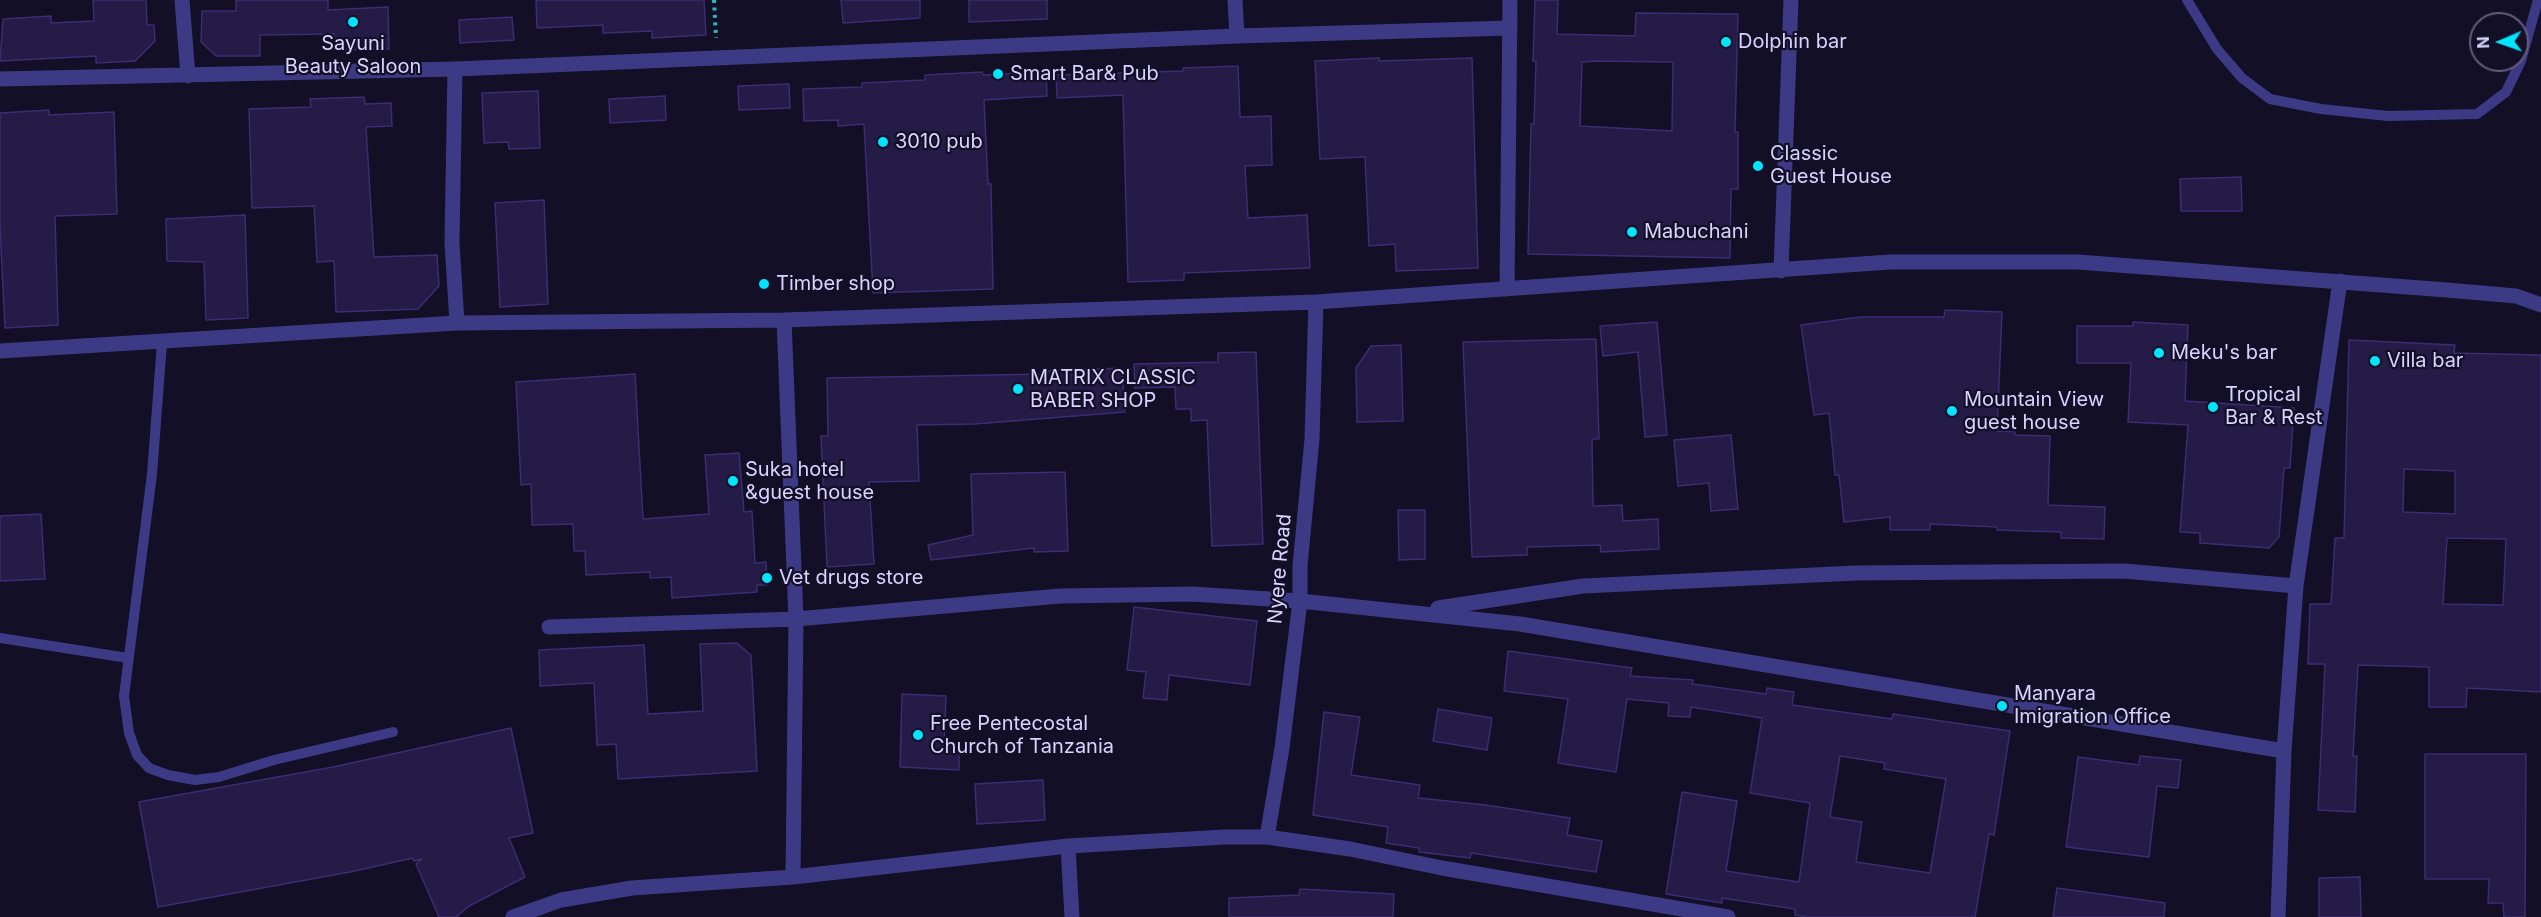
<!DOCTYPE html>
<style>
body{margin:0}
#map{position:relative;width:2541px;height:917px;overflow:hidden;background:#130f26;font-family:Inter,sans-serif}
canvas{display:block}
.north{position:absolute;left:2469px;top:12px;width:60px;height:60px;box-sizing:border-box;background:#130f26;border:2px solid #625e7d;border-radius:50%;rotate:268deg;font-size:16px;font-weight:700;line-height:24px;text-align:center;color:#d9d4ff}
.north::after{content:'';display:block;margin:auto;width:21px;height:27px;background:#00e5ff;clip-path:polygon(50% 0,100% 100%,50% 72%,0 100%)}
</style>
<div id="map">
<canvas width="2541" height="917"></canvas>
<div class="north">N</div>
</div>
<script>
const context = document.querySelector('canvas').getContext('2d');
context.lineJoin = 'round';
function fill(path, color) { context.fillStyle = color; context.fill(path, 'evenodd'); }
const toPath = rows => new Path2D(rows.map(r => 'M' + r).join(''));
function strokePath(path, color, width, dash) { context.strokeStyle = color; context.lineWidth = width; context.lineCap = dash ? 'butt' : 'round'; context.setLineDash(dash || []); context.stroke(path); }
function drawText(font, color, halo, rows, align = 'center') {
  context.font = font + ' Inter,sans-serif'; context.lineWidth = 4.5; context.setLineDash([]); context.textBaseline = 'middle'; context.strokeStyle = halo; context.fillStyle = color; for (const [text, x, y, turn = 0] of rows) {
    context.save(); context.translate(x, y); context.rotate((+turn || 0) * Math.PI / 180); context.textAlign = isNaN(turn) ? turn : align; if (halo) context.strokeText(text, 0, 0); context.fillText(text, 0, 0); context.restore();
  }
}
const building = toPath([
 [93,0,146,0,147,25,154,25,155,41,135,61,96,63,96,56,0,61,3,19,51,16,51,23,94,21,93,0],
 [236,0,328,0,328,10,388,7,389,49,335,50,334,34,260,35,260,56,216,56,201,42,202,11,236,11,236,0],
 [536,0,704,0,706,35,652,38,652,31,603,33,603,25,537,28,536,0],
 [841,0,920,0,920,18,843,23,841,0],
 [969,0,1047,0,1047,19,969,22,969,0],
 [1535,0,1558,0,1557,34,1635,36,1636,13,1738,14,1735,132,1738,132,1738,189,1731,189,1730,258,1528,254,1531,124,1534,124,1536,61,1533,61,1535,0],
 [1596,61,1673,62,1672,131,1580,126,1582,62,1596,61],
 [512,17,514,40,460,43,459,20,512,17],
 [1379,58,1379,61,1472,58,1478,268,1396,271,1395,244,1369,246,1365,157,1320,159,1315,61,1379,58],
 [1238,66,1240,117,1271,116,1272,165,1245,166,1248,218,1307,215,1310,268,1184,273,1184,280,1128,282,1123,95,1057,98,1056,75,1183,71,1183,68,1238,66],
 [982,72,983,75,1046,72,1047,96,984,100,988,184,991,184,993,289,873,293,864,124,838,126,838,120,804,121,803,89,862,87,862,83,925,80,925,75,982,72],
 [789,84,790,108,739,110,738,86,789,84],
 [538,91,540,148,509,149,508,142,484,143,482,93,538,91],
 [665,96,666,120,610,123,609,99,665,96],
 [364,97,365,104,391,103,392,126,366,127,374,257,437,255,439,286,418,309,336,312,334,261,317,262,314,206,252,208,249,109,311,107,310,99,364,97],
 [49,110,49,115,114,112,117,214,55,216,58,325,5,328,0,228,0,113,49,110],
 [2241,177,2242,211,2181,211,2180,179,2241,177],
 [544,200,548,304,500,307,495,203,544,200],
 [245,215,248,318,206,320,204,262,167,261,166,219,245,215],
 [1945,310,2002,312,1997,431,2015,432,2015,435,2050,436,2048,505,2105,507,2104,539,2061,538,2061,532,1997,530,1997,527,1930,524,1930,530,1890,530,1890,517,1844,522,1839,475,1835,475,1829,413,1814,415,1801,325,1860,317,1944,317,1945,310],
 [1657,322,1667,435,1645,437,1638,352,1603,356,1600,326,1657,322],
 [2133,322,2188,325,2185,401,2294,408,2290,468,2284,468,2279,537,2269,548,2200,543,2200,533,2180,532,2188,425,2128,422,2131,363,2077,363,2077,326,2133,326,2133,322],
 [1596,339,1599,439,1592,439,1593,506,1622,505,1623,521,1658,519,1659,549,1601,552,1600,545,1527,547,1527,555,1472,557,1463,342,1596,339],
 [2349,340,2455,345,2454,353,2541,355,2541,692,2467,688,2466,707,2429,707,2429,667,2358,665,2353,756,2357,756,2355,812,2318,810,2325,664,2308,664,2310,604,2331,604,2335,538,2344,538,2349,340],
 [2404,469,2455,471,2455,514,2403,512,2404,469],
 [2447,538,2506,539,2503,605,2443,604,2447,538],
 [1401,345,1403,421,1357,422,1356,368,1371,346,1401,345],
 [1256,352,1263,544,1212,546,1207,420,1191,421,1191,409,1176,409,1175,387,1135,388,1134,364,1218,362,1218,353,1256,352],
 [1122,368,1125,412,975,424,917,425,919,481,869,482,874,564,827,567,821,436,828,436,827,378,1045,374,1045,371,1122,368],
 [635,374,643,519,709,514,705,455,739,453,744,512,752,511,755,563,766,562,767,585,757,585,757,592,672,598,671,577,650,578,650,572,586,575,585,551,574,551,573,524,532,525,531,484,521,485,516,382,635,374],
 [1731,435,1738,509,1711,511,1709,483,1678,486,1674,440,1731,435],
 [1065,472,1068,551,1034,552,1034,548,931,560,928,545,973,535,971,474,1065,472],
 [1398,510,1425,510,1425,559,1399,560,1398,510],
 [41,514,45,579,0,581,0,516,41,514],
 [1134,607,1257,621,1250,685,1169,675,1167,700,1143,698,1146,672,1127,670,1134,607],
 [737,643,751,655,757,771,618,779,616,744,597,745,594,683,540,686,539,650,644,645,648,714,703,711,700,644,737,643],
 [1508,651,1632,668,1630,676,1693,680,1692,684,1766,694,1767,688,1794,692,1792,705,1892,719,1893,714,2010,731,1994,835,1989,834,1975,917,1807,917,1795,915,1795,909,1722,898,1722,903,1666,894,1682,792,1737,801,1726,871,1799,882,1810,803,1750,793,1762,718,1691,707,1690,717,1668,716,1669,703,1627,699,1616,772,1558,763,1568,699,1504,691,1508,651],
 [1840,756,1885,763,1884,769,1946,779,1930,873,1856,862,1862,822,1830,817,1840,756],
 [902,694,946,696,944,747,959,748,959,770,900,767,902,694],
 [1438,709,1492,718,1487,750,1433,741,1438,709],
 [1324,712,1360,717,1351,775,1420,785,1418,798,1486,805,1570,818,1567,835,1602,841,1596,872,1471,853,1470,858,1419,852,1419,848,1386,843,1388,827,1313,815,1324,712],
 [511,728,533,833,509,838,525,877,469,906,456,917,439,917,416,864,422,859,414,861,413,858,350,872,158,907,139,802,333,767,511,728],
 [2425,754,2526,754,2525,917,2504,917,2503,903,2488,903,2489,879,2425,879,2425,754],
 [2140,756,2181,760,2178,788,2157,786,2149,857,2066,847,2078,757,2139,765,2140,756],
 [1043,780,1045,820,977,824,975,784,1043,780],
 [2360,877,2361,917,2319,917,2319,878,2360,877],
 [2057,888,2165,903,2164,917,2053,917,2057,888],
 [1300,889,1394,894,1393,917,1229,917,1229,898,1299,895,1300,889]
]);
fill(building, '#241b47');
strokePath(building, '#3b2d73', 1.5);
strokePath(toPath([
 [714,0,716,38]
]), '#2fb8b0', 4, [3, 4.5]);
strokePath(toPath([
 [2187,0,2217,49,2242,78,2270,99,2321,109,2388,116,2477,114,2506,92,2521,61,2538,0],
 [162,343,152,474,124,696,129,733,137,755,149,768,168,775,195,780,219,777,274,760,393,732],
 [0,638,128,658]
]), '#3d3a85', 10);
strokePath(toPath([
 [182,0,188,76],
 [1235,0,1237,36],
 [455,69,452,243,457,323],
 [0,79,455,69,1237,36,1510,28],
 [1781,271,1791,0],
 [1507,289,1510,0],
 [784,320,796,619,793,877],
 [0,351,457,323,784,320,1316,302,1890,262,2078,262,2447,290,2516,296,2541,305],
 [1438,608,1583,586,1856,573,2124,571,2296,586],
 [549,627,796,619,1060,596,1192,594,1300,601,1520,624,2284,751],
 [1267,837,1282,748,1300,601,1300,566,1312,439,1316,302],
 [1068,846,1072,917],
 [513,917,561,900,632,888,793,877,1068,846,1225,837,1267,837,1350,849,1442,868,1728,917],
 [2278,917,2284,751,2296,586,2340,281]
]), '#3d3a85', 15);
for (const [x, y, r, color] of [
 [353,22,6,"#00e5ff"],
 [1726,42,6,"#00e5ff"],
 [998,74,6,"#00e5ff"],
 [883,142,6,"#00e5ff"],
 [1758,166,6,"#00e5ff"],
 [1632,232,6,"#00e5ff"],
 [764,284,6,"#00e5ff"],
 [2159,353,6,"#00e5ff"],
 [2375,361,6,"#00e5ff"],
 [1018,389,6,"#00e5ff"],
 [2213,407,6,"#00e5ff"],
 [1952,411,6,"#00e5ff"],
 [733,481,6,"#00e5ff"],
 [767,578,6,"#00e5ff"],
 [2002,706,6,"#00e5ff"],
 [918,735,6,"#00e5ff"]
]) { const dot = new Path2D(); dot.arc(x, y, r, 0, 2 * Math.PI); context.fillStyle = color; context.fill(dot); strokePath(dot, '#130f26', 2); }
drawText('20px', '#d9d4ff', '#130f26', [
 ["Dolphin bar",1738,42],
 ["Sayuni",353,44,"center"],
 ["Beauty Saloon",353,67,"center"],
 ["Smart Bar& Pub",1010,74],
 ["3010 pub",895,142],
 ["Classic",1770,154],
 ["Guest House",1770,177],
 ["Mabuchani",1644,232],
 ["Timber shop",776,284],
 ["Meku's bar",2171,353],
 ["Villa bar",2387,361],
 ["MATRIX CLASSIC",1030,378],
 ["BABER SHOP",1030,401],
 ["Tropical",2225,395],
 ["Bar & Rest",2225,418],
 ["Mountain View",1964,400],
 ["guest house",1964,423],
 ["Suka hotel",745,470],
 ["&guest house",745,493],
 ["Vet drugs store",779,578],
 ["Manyara",2014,694],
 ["Imigration Office",2014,717],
 ["Free Pentecostal",930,724],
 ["Church of Tanzania",930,747]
], 'left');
drawText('20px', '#d9d4ff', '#130f26', [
 ["Nyere Road",1280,569,-85]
]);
</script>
